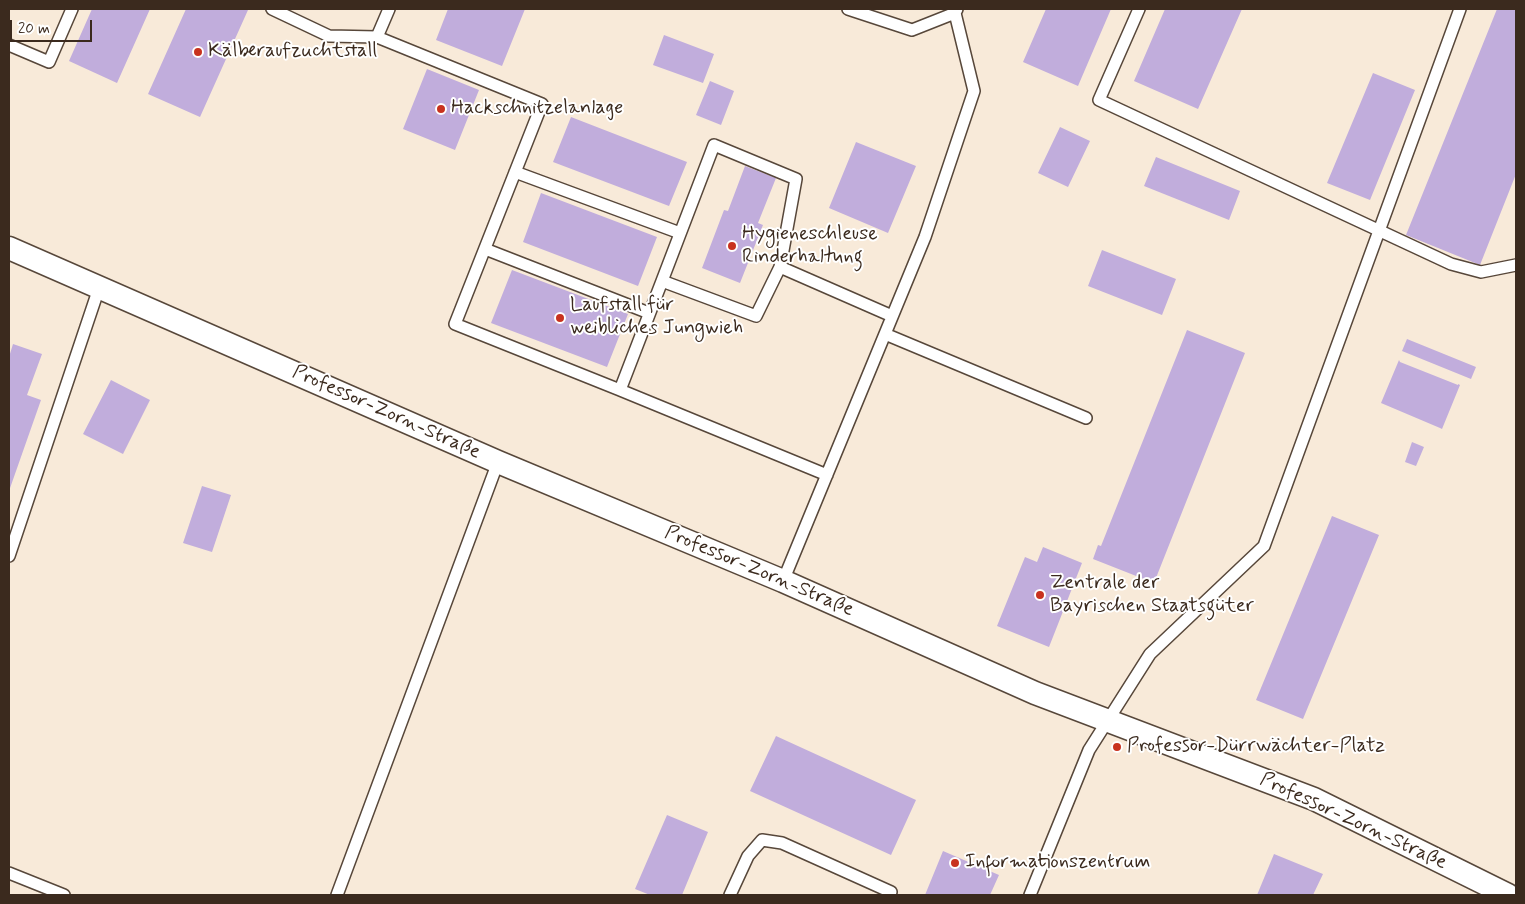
<!DOCTYPE html>
<meta charset="utf-8">
<style>
body{margin:0}
#map{position:relative;width:1525px;height:904px;overflow:hidden;background:#f8ead9;font-family:Mynerve,sans-serif}
canvas{display:block}
.frame{position:absolute;inset:0;border:10px solid #3b2a1e;pointer-events:none}
.scale{position:absolute;left:10px;top:20px;width:82px;height:22px;box-sizing:border-box;border:2px solid #3b2a1e;border-top:0;padding-left:6px;font-size:15px;line-height:18px;white-space:nowrap;color:#3b2a1e;-webkit-text-stroke:4px #fff;paint-order:stroke}
</style>
<div id="map">
<canvas width="1525" height="904"></canvas>
<div class="frame"></div>
<div class="scale">20 m</div>
</div>
<script>
const context = document.querySelector('canvas').getContext('2d');
context.lineJoin = 'round';
function fill(path, color) { context.fillStyle = color; context.fill(path, 'evenodd'); }
const toPath = rows => new Path2D(rows.map(r => 'M' + r).join(''));
function strokePath(path, color, width, dash) { context.strokeStyle = color; context.lineWidth = width; context.lineCap = dash ? 'butt' : 'round'; context.setLineDash(dash || []); context.stroke(path); }
function drawText(font, color, halo, rows, align = 'center') {
  context.font = font + ' Mynerve,sans-serif'; context.lineWidth = 4; context.setLineDash([]); context.textBaseline = 'middle'; context.strokeStyle = halo; context.fillStyle = color; for (const [text, x, y, turn = 0] of rows) {
    context.save(); context.translate(x, y); context.rotate((+turn || 0) * Math.PI / 180); context.textAlign = isNaN(turn) ? turn : align; if (halo) context.strokeText(text, 0, 0); context.fillText(text, 0, 0); context.restore();
  }
}
fill(toPath([
 [92,9,150,9,117,83,69,61],
 [186,9,245,9,248,10,200,117,148,94],
 [448,9,525,9,502,66,436,40],
 [1046,9,1111,9,1078,86,1023,62],
 [1165,9,1242,9,1198,109,1134,81],
 [1497,9,1516,9,1516,174,1480,265,1406,235],
 [664,35,714,54,703,83,653,65],
 [427,69,479,90,455,150,403,129],
 [1373,73,1415,90,1370,200,1327,183],
 [710,81,734,91,721,125,696,115],
 [571,117,687,162,669,206,553,162],
 [1060,127,1090,141,1068,187,1038,173],
 [856,142,916,166,888,233,829,208],
 [1156,157,1240,191,1229,220,1144,186],
 [745,166,776,178,758,223,763,225,740,283,702,268,724,210,728,211],
 [541,193,657,237,638,286,523,242],
 [1102,250,1176,279,1162,315,1088,286],
 [512,270,628,314,607,367,491,323],
 [1187,330,1245,353,1154,583,1093,559,1098,545,1101,546],
 [1407,339,1476,367,1471,379,1402,351],
 [13,344,42,354,27,395,41,400,9,491,9,357],
 [1399,360,1400,362,1458,385,1458,384,1460,385,1442,429,1440,428,1381,403],
 [111,380,150,400,123,454,83,434],
 [1412,442,1424,447,1416,466,1405,462],
 [202,486,231,495,212,552,183,543],
 [1332,516,1379,535,1303,719,1256,700],
 [1043,547,1082,563,1049,647,997,626,1025,557,1037,562],
 [776,736,916,800,891,855,750,791],
 [667,815,708,832,682,895,650,895,635,889],
 [943,851,999,875,990,895,925,895],
 [1274,854,1323,874,1313,895,1257,895]
]), '#c1addc');
const lane = toPath([
 [272,9,329,36,377,37],
 [389,9,377,37,542,104,455,324,620,390],
 [848,9,912,30,955,13],
 [1139,9,1099,100,1451,264,1481,272,1516,265],
 [9,45,49,62,72,9],
 [515,172,680,233],
 [485,249,649,313],
 [662,281,714,145,796,179,780,267],
 [885,334,1086,418],
 [827,475,620,390,662,281,756,316,780,267,892,316],
 [9,556,99,288],
 [783,581,925,237,974,91,955,13,957,9],
 [9,873,64,895],
 [337,895,498,462],
 [730,895,748,856,762,840,782,843,891,892,889,895],
 [1030,895,1089,750,1150,654,1264,546,1460,9]
]);
const street = toPath([
 [9,248,498,462,783,581,1035,693,1314,799,1508,895]
]);
strokePath(lane, '#57473a', 14);
strokePath(street, '#57473a', 25);
strokePath(lane, '#fff', 11);
strokePath(street, '#fff', 22);
for (const [x, y, r, color] of [
 [198,52,5,"#c8321e"],
 [441,109,5,"#c8321e"],
 [732,246,5,"#c8321e"],
 [560,318,5,"#c8321e"],
 [1040,595,5,"#c8321e"],
 [1117,747,5,"#c8321e"],
 [955,863,5,"#c8321e"]
]) { const dot = new Path2D(); dot.arc(x, y, r, 0, 2 * Math.PI); context.fillStyle = color; context.fill(dot); strokePath(dot, '#fff', 2); }
drawText('20px', '#3b2a1e', '#fff', [
 ["Kälberaufzuchtstall",208,52],
 ["Hackschnitzelanlage",451,109],
 ["Hygieneschleuse",742,235],
 ["Rinderhaltung",742,258],
 ["Laufstall für",570,306],
 ["weibliches Jungwieh",570,329],
 ["Zentrale der",1050,584],
 ["Bayrischen Staatsgüter",1050,607],
 ["Professor-Dürrwächter-Platz",1127,747],
 ["Informationszentrum",965,863]
], 'left');
drawText('20px', '#3b2a1e', '#fff', [
 ["Professor-Zorn-Straße",386,413,24],
 ["Professor-Zorn-Straße",759,572,23],
 ["Professor-Zorn-Straße",1353,822,25]
]);
</script>
